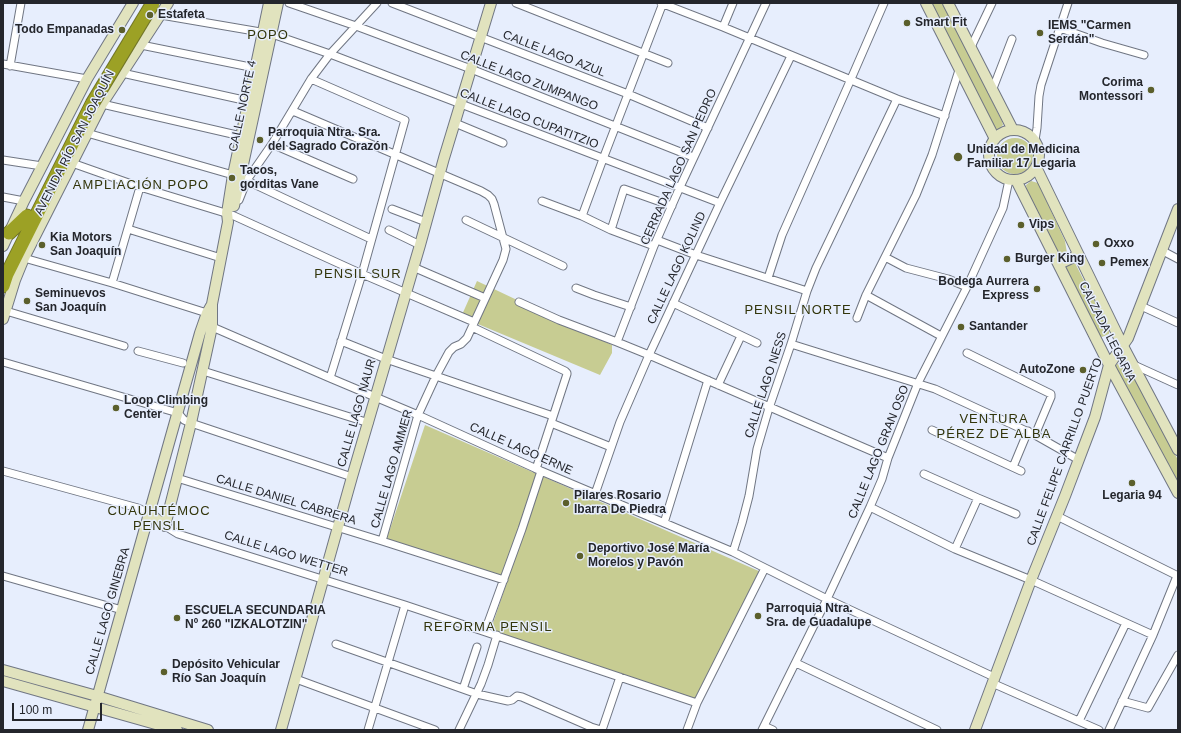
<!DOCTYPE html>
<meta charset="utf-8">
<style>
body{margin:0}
#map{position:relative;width:1181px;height:733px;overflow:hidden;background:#e7eefd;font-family:Arial,sans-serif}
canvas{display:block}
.frame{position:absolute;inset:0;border:4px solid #24262c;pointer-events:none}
.scale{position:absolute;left:12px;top:703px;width:90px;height:18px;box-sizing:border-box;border:2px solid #24262c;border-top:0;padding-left:5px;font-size:12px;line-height:14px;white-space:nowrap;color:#24262c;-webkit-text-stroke:3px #e7eefd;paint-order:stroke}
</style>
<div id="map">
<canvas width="1181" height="733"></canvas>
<div class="frame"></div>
<div class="scale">100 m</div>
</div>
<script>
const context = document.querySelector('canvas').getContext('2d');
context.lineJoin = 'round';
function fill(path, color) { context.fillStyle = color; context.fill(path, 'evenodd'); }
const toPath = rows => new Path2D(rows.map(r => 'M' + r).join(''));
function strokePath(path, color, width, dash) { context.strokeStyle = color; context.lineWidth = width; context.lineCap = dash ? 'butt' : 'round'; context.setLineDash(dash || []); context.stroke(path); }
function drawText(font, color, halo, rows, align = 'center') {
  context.font = font + ' Arial,sans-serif'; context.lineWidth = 3; context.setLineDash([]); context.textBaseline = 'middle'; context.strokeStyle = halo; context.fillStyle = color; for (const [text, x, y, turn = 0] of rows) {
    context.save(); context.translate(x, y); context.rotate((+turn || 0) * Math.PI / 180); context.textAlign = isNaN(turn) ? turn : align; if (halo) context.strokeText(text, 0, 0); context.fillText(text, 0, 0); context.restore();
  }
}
fill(toPath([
 [929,3,943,3,1002,121,1003,125,998,130,995,129],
 '997 156a18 18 0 1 1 36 0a18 18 0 1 1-36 0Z',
 [1031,181,1038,183,1065,241,1067,253,1063,256,1060,256,1056,250,1027,193,1026,185],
 [1071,262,1075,263,1109,330,1109,334,1102,337,1099,335,1065,271,1067,264],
 [477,281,612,345,612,353,600,375,461,317],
 [1121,361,1124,361,1127,364,1178,460,1178,485,1116,369,1116,365],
 [425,425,761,572,697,702,490,632,508,579,386,541]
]), '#c7cc92');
const street = toPath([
 [289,3,356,26,471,69,693,157],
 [392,3,628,94,708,128],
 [516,3,668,63],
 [661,3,723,27,897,99,945,116],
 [161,15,272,34,330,54,720,203],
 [723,27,733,3],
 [1060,28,1102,43,1144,55],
 [141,45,255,68],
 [971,47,992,3],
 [3,64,87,79],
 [10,66,21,3],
 [122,73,248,101],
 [311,79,405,120,362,274,330,378],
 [992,91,1012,39],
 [102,104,241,136],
 [293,111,481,191,488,195,492,199,494,204,503,238,506,249,503,260,467,338,461,344,454,347,449,352,436,376,418,415,382,541],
 [455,123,503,143],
 [87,133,233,175],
 [1035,140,1037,128,1039,96,1041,85,1068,3],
 [272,144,353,179],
 [3,160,42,166],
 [72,163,140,187,232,215,362,274,474,322],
 [243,179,371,239],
 [3,197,24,201],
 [239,200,247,180,272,144,311,79,330,54,377,3],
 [542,201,582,216,611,230,654,246],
 [392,209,426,222],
 [582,216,603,159,663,3],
 [466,220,563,266],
 [128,229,221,258],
 [389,230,420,245],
 [611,230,624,189,672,206],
 [657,240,696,255,807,291],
 [1161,250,1178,259],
 [885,257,906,268,948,279,967,287],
 [24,258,112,283,210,314],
 [413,267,485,298],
 [768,278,782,235,851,79,884,3],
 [112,283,140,187],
 [576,288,594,295,631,307],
 [866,295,941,336],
 [519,302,559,320,617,342,649,355,888,458],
 [673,303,757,343],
 [1141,306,1178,323],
 [6,311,124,346],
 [857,318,866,295,916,195,932,155,959,70],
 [210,326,330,378,418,415,541,471,733,552,827,599,994,677],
 [472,327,565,371,567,373,567,374,536,469],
 [341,341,386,359,553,416],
 [617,342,654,246,680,187,766,3],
 [791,344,935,389,1035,435,1079,460],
 [138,351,183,363],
 [967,353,1051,394,1051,397,1035,435],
 [3,362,178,413,184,420,191,423,352,477],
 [1134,365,1178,385],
 [203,371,369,423],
 [718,385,741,336],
 [551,423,611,447],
 [932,430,1021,471],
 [1013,467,1028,431],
 [3,471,138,508,150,514],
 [924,474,978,498,1016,514],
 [177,478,382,541,504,580],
 [595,494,620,422,649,355,720,203,791,56],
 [870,507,955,549,1031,580,1153,635],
 [1057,516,1178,576],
 [664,523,708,380],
 [165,526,178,534,405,605,697,703],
 [955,549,978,498],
 [733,552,742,523,749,496,757,449,769,408,791,344,807,291,816,268,897,99],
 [3,576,122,610],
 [485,631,522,529,541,471],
 [336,644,477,694,508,701,512,700,517,696,522,697,591,727,601,730],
 [796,663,937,730],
 [296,679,435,730],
 [992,683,1099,730],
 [463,689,477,647],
 [1122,701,1148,708,1178,655],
 [1079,721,1126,623],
 [764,726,773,730],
 [368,730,405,605],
 [459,730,481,684,488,665,497,635],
 [602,730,620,677],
 [687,730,697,703,765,568],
 [762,730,827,599,870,507,882,479,888,458,918,383,967,287,1003,208,1009,180],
 [1109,730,1153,635,1177,576]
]);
const secondary = toPath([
 [926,3,995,139],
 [948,3,1013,130],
 '989 155a25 25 0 1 1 50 0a25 25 0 1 1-50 0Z',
 [1036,167,1123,346,1178,450],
 [1016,180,1109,365,1178,493],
 [234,206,278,3],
 [3,246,24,201,87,79,133,3],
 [1059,264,1078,255],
 [3,319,15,280,24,258,102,104,168,3],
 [150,514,165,526,191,423,212,327,212,304,228,222,227,213,233,175,269,3],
 [3,670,97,696,208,730],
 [3,681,177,730],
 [88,730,200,333,207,313,211,306],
 [281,730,352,477,420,245,444,158,491,3],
 [975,730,1031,580,1065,496,1095,417,1109,365,1128,338,1178,209]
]);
const highway = toPath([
 [9,233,27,216],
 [3,286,7,274,92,104]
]);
strokePath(street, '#707683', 9);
strokePath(secondary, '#707683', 12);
strokePath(highway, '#727627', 15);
strokePath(street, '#fff', 7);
strokePath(secondary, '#e1e3be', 10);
strokePath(highway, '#9ca125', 13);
const highwayBridge = toPath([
 [92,104,153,3]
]);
strokePath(highwayBridge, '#727627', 15, []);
strokePath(highwayBridge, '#9ca125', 13);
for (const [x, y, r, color] of [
 [150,15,4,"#5b5f2c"],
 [907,23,4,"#5b5f2c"],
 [122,30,4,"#5b5f2c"],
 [1040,33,4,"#5b5f2c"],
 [1151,90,4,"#5b5f2c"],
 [260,140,4,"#5b5f2c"],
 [958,157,5,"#5b5f2c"],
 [232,178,4,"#5b5f2c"],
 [1021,225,4,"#5b5f2c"],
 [1096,244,4,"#5b5f2c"],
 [42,245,4,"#5b5f2c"],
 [1007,259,4,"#5b5f2c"],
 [1102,263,4,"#5b5f2c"],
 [1037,289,4,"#5b5f2c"],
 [27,301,4,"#5b5f2c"],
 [961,327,4,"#5b5f2c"],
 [1083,370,4,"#5b5f2c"],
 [116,408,4,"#5b5f2c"],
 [1132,483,4,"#5b5f2c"],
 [566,503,4,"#5b5f2c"],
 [580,556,4,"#5b5f2c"],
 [758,616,4,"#5b5f2c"],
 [177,618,4,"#5b5f2c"],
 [164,672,4,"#5b5f2c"]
]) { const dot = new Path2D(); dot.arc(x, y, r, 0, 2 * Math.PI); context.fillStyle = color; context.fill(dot); strokePath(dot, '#e7eefd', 1.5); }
drawText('bold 12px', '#24262c', '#e7eefd', [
 ["Estafeta",158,15],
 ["Smart Fit",915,23],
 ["IEMS \"Carmen",1048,26],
 ["Serdán\"",1048,40],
 ["Todo Empanadas",114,30,"right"],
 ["Corima",1143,83,"right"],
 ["Montessori",1143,97,"right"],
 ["Parroquia Ntra. Sra.",268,133],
 ["del Sagrado Corazón",268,147],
 ["Unidad de Medicina",967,150],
 ["Familiar 17 Legaria",967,164],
 ["Tacos,",240,171],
 ["gorditas Vane",240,185],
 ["Vips",1029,225],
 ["Kia Motors",50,238],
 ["San Joaquín",50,252],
 ["Oxxo",1104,244],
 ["Burger King",1015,259],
 ["Pemex",1110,263],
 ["Bodega Aurrera",1029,282,"right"],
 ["Express",1029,296,"right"],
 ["Seminuevos",35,294],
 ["San Joaquín",35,308],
 ["Santander",969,327],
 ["AutoZone",1075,370,"right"],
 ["Loop Climbing",124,401],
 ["Center",124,415],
 ["Pilares Rosario",574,496],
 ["Ibarra De Piedra",574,510],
 ["Legaria 94",1132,496,"center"],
 ["Deportivo José María",588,549],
 ["Morelos y Pavón",588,563],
 ["Parroquia Ntra.",766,609],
 ["Sra. de Guadalupe",766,623],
 ["ESCUELA SECUNDARIA",185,611],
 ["Nº 260 \"IZKALOTZIN\"",185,625],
 ["Depósito Vehicular",172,665],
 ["Río San Joaquín",172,679]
], 'left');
drawText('12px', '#24262c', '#e7eefd', [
 ["CALLE LAGO AZUL",554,54,21],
 ["CALLE LAGO ZUMPANGO",529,81,21],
 ["CALLE NORTE 4",243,106,-78],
 ["CALLE LAGO CUPATITZIO",529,119,21],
 ["AVENIDA RÍO SAN JOAQUÍN",75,143,-63],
 ["CERRADA LAGO SAN PEDRO",679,167,-66],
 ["CALLE LAGO KOLIND",677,268,-65],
 ["CALZADA LEGARIA",1107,332,63],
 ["CALLE LAGO NESS",766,385,-72],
 ["CALLE LAGO NAUR",357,413,-74],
 ["CALLE LAGO ERNE",521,449,24],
 ["CALLE LAGO GRAN OSO",879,452,-68],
 ["CALLE FELIPE CARRILLO PUERTO",1065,452,-70],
 ["CALLE LAGO AMMER",392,469,-74],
 ["CALLE DANIEL CABRERA",286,500,17],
 ["CALLE LAGO WETTER",286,554,17],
 ["CALLE LAGO GINEBRA",108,611,-74]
]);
context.letterSpacing = '1px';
drawText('13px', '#32350b', '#e7eefd', [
 ["POPO",268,35],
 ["AMPLIACIÓN POPO",141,185],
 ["PENSIL SUR",358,274],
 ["PENSIL NORTE",798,310],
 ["VENTURA",994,419],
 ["PÉREZ DE ALBA",994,434],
 ["CUAUHTÉMOC",159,511],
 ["PENSIL",159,526],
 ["REFORMA PENSIL",488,627]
]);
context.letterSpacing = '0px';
</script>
